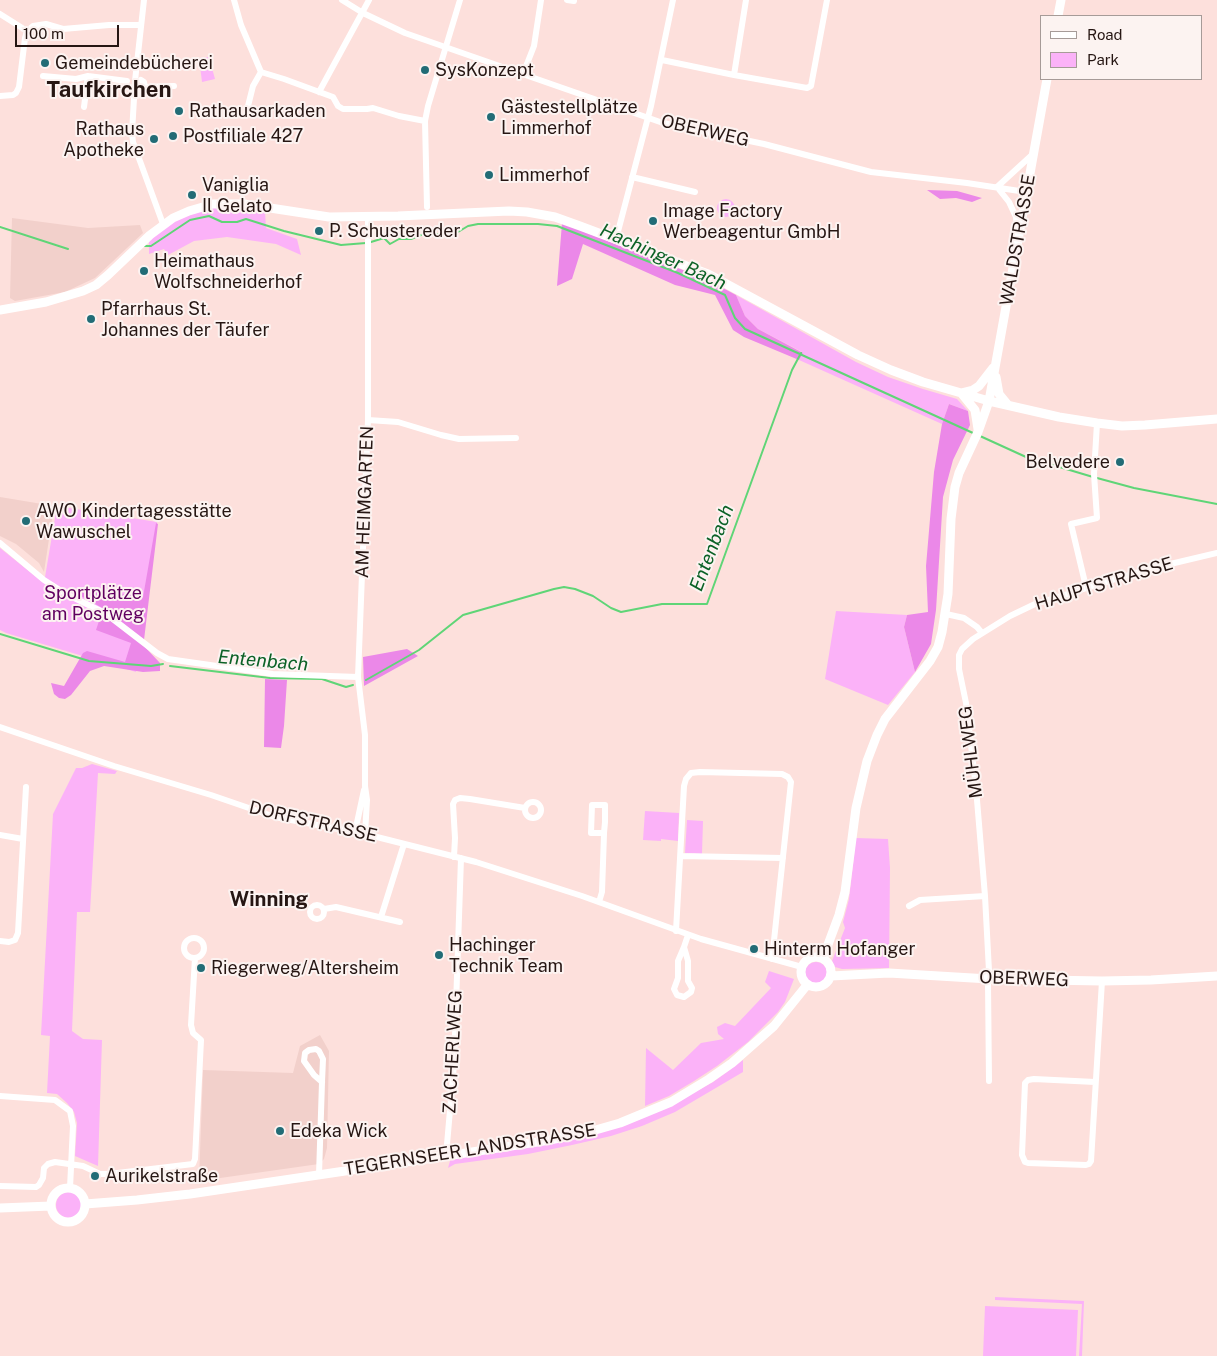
<!DOCTYPE html>
<meta charset="utf-8">
<style>
body{margin:0}
#map{position:relative;width:1217px;height:1356px;overflow:hidden;background:#fde0dc;font-family:"Public Sans",sans-serif}
canvas{display:block}
.legend{position:absolute;left:1040px;top:15px;width:162px;height:65px;box-sizing:border-box;background:#fcf3f1;border:1px solid #a69b98;margin:0;padding:6px 9px;list-style:none;font-size:15px;color:#261613}
.legend li{display:flex;align-items:center;gap:10px;height:25px}
.legend b{width:25px;border:1px solid #a69b98}
.scale{position:absolute;left:15px;top:25px;width:104px;height:22px;box-sizing:border-box;border:2px solid #261613;border-top:0;padding-left:6px;font-size:15px;line-height:18px;white-space:nowrap;color:#261613;-webkit-text-stroke:4px #fcf3f1;paint-order:stroke}
</style>
<div id="map">
<canvas width="1217" height="1356"></canvas>
<ul class="legend">
<li><b style="height:6px;background:#fff"></b>Road</li>
<li><b style="height:14px;background:#fbb2f8"></b>Park</li>
</ul>
<div class="scale">100 m</div>
</div>
<script>
const context = document.querySelector('canvas').getContext('2d');
context.lineJoin = 'round';
function fill(path, color) { context.fillStyle = color; context.fill(path, 'evenodd'); }
const toPath = rows => new Path2D(rows.map(r => 'M' + r).join(''));
function strokePath(path, color, width, dash) { context.strokeStyle = color; context.lineWidth = width; context.lineCap = dash ? 'butt' : 'round'; context.setLineDash(dash || []); context.stroke(path); }
function drawText(font, color, halo, rows, align = 'center') {
  context.font = font + ' "Public Sans",sans-serif'; context.lineWidth = 4; context.setLineDash([]); context.textBaseline = 'middle'; context.strokeStyle = halo; context.fillStyle = color; for (const [text, x, y, turn = 0] of rows) {
    context.save(); context.translate(x, y); context.rotate((+turn || 0) * Math.PI / 180); context.textAlign = isNaN(turn) ? turn : align; if (halo) context.strokeText(text, 0, 0); context.fillText(text, 0, 0); context.restore();
  }
}
fill(toPath([
 [12,218,88,228,140,225,143,233,95,278,65,292,15,301,10,298],
 [0,497,54,506,44,572,39,563,16,544,0,536],
 [320,1035,329,1051,327,1148,324,1159,319,1164,199,1181,203,1070,293,1073,300,1046]
]), '#f2d0cb');
fill(toPath([
 [209,57,215,79,202,82,199,58],
 '717 208a9 9 0 1 1 18 0a9 9 0 1 1-18 0Z',
 [211,208,242,208,265,211,266,228,297,239,301,255,276,244,227,237,194,241,168,255,164,249,149,254,149,241,162,230,178,219],
 [736,295,856,362,888,377,923,389,957,399,968,411,949,404,942,424,799,360,802,352,758,329,745,316],
 [57,506,157,522,136,672,6,633,0,630,0,548,44,583],
 [836,611,907,615,904,627,915,672,888,705,825,679],
 [92,764,117,771,115,774,98,773,90,912,77,912,72,1031,83,1039,102,1040,98,1166,75,1156,77,1123,74,1112,67,1103,57,1094,47,1093,50,1036,41,1035,53,814,76,768,82,768],
 [645,811,679,813,678,841,661,839,661,841,643,840],
 [687,820,703,821,702,854,685,853],
 [856,838,888,839,890,868,889,968,842,969,835,967,832,961,845,928,843,922,849,899],
 '805 973a11 11 0 1 1 22 0a11 11 0 1 1-22 0Z',
 [769,971,794,979,785,1002,778,1012,748,1042,717,1066,694,1081,669,1096,645,1106,646,1048,673,1070,701,1043,724,1039,718,1034,717,1027,725,1023,735,1026,771,988,765,982],
 [743,1060,743,1072,675,1112,642,1126,611,1136,572,1145,528,1154,455,1164,448,1168,450,1161,454,1159,623,1126,664,1109,713,1082],
 '56 1205a13 13 0 1 1 26 0a13 13 0 1 1-26 0Z',
 [995,1297,1084,1301,1082,1356,1079,1356,1082,1304,995,1300],
 [985,1306,1078,1310,1076,1356,983,1356]
]), '#fbb2f8');
fill(toPath([
 [927,190,957,191,982,198,972,202,956,198,940,199],
 [562,223,706,279,736,295,745,316,758,329,803,353,799,360,744,337,733,330,715,295,675,285,583,244,572,279,557,286],
 [949,404,968,411,970,425,953,460,943,497,936,610,931,644,915,672,904,627,907,615,928,612,926,566,934,472,942,424],
 [156,523,158,524,144,640,106,610,79,595,81,587,143,597],
 [101,615,105,616,143,645,160,663,160,671,143,672,104,666,90,671,71,695,65,699,59,698,54,694,51,683,64,686,83,653,87,651,125,662,131,643,96,630],
 [407,649,418,656,364,686,363,657],
 [265,679,287,680,284,726,281,748,264,747]
]), '#eb88e8');
strokePath(toPath([
 [0,227,68,249],
 [371,242,384,238,390,244,399,239,411,239,421,235,441,234,453,235,468,226,478,224,538,224,557,226,678,273,725,295,735,318,745,329,973,433],
 [142,246,151,246,190,220,209,216,222,222,237,222,246,219,284,231,341,245,366,243],
 [980,436,1026,457,1093,477],
 [1097,478,1134,488,1217,504],
 [0,634,89,661,151,666,163,664],
 [170,666,270,678,322,679,346,687,353,685],
 [366,680,419,650,463,615,554,589,564,587,575,589,593,596,611,608,621,612,662,604,707,604,792,370,801,353]
]), '#5fd577', 2);
strokePath(toPath([
 [144,0,135,81,132,133,133,142,163,224],
 [234,0,241,25,261,72,284,79,333,97,338,106,343,109,367,109,373,108,399,116,425,121],
 [342,0,363,13,405,33,663,123,764,144,871,172,967,183,1026,192],
 [567,0,574,1],
 [0,14,27,31],
 [662,60,734,75,807,88,811,86,827,0],
 [523,74,534,46,541,0],
 [734,75,746,0],
 [43,76,76,79,88,76,127,81],
 [141,80,144,82,145,87,174,86],
 [319,92,369,0],
 [0,96,13,95,16,93,19,87,25,38,27,31,33,26,46,24,63,29,109,25,141,25],
 [84,107,88,76],
 [247,110,253,86,261,72],
 [632,177,695,192],
 [997,187,1009,202,1016,217,1017,230],
 [997,187,1033,154],
 [427,207,425,121,428,106,460,0],
 [616,239,651,106,673,0],
 [368,420,398,422,441,435,459,439,516,438],
 [0,543,44,580,66,594,105,613,157,653,168,659,273,674,358,677],
 [1086,587,1071,524,1097,518,1094,474,1097,423],
 [946,614,964,618,977,627,982,633],
 [0,727,114,766,211,795,275,817,365,834,476,862,582,896,701,939,802,967],
 '525 810a8 8 0 1 1 16 0a8 8 0 1 1-16 0Z',
 [355,832,364,790],
 [365,834,367,800,365,786,365,735,358,677,368,420,368,217],
 [0,835,23,839],
 [681,856,783,858],
 [454,857,455,838,453,804,455,800,460,798,470,799,525,808],
 [599,902,602,892,604,834,604,833,605,822,605,805,592,805,591,833,604,833],
 '310 912a7 7 0 1 1 14 0a7 7 0 1 1-14 0Z',
 [909,906,920,900,985,896],
 [324,909,336,907,400,922],
 [381,917,404,844],
 [676,931,684,786,686,779,691,773,700,772,782,774,788,777,791,782,772,959],
 '184 948a10 10 0 1 1 20 0a10 10 0 1 1-20 0Z',
 [0,941,9,942,15,940,18,933,26,787],
 [684,947,678,961,678,978,674,989,677,995,684,997,691,992,692,988,688,981,688,961,684,947,688,935],
 [989,1081,988,983,989,971,985,896,976,788,966,703,959,669,959,655,962,649,973,639,1010,616,1035,604,1145,570,1217,553],
 [1095,1082,1034,1079,1028,1080,1025,1083,1022,1155,1025,1162,1028,1163,1086,1165,1089,1164,1091,1161,1102,981],
 [0,1096,55,1100,70,1111,73,1126,70,1188],
 [446,1156,454,1064,461,858],
 [319,1175,322,1082,323,1059,319,1051,316,1049,309,1050,305,1053,304,1061,314,1075,322,1082],
 [0,1186,36,1187,39,1185,43,1178,44,1168,48,1164,55,1162,83,1166,100,1174,109,1174,193,1164,195,1159,201,1040,193,1033,191,1025,195,958]
]), '#fff', 6);
strokePath(toPath([
 [1058,16,1061,0],
 [0,310,46,302,83,291,96,285,108,275,150,235,173,218,189,211,213,204,244,204,329,217,398,216,509,211,527,212,555,217,580,226,708,274,858,355,891,370,923,382,989,401,1059,417,1097,423,1122,426,1145,425,1217,419],
 [996,377,999,394,1008,405],
 [961,393,973,390,979,386,993,368],
 [962,394,975,410,978,429],
 '801 972a15 15 0 1 1 30 0a15 15 0 1 1-30 0Z',
 [823,958,839,915,845,892,856,808,867,761,877,735,885,719,930,661,938,647,942,632,948,594,951,519,955,487,959,473,978,432,989,401,1047,79],
 [831,976,889,973,989,979,1102,981,1151,980,1217,976],
 '51 1205a17 17 0 1 1 34 0a17 17 0 1 1-34 0Z',
 [85,1204,137,1200,190,1194,446,1156,550,1140,592,1131,620,1123,671,1102,709,1079,732,1063,774,1026,807,985],
 [0,1208,51,1206]
]), '#fff', 9);
for (const [x, y, r, color] of [
 [45,63,5,"#226c76"],
 [425,70,5,"#226c76"],
 [179,111,5,"#226c76"],
 [491,117,5,"#226c76"],
 [173,136,5,"#226c76"],
 [154,139,5,"#226c76"],
 [489,175,5,"#226c76"],
 [192,195,5,"#226c76"],
 [653,221,5,"#226c76"],
 [319,231,5,"#226c76"],
 [144,271,5,"#226c76"],
 [91,319,5,"#226c76"],
 [1120,462,5,"#226c76"],
 [26,521,5,"#226c76"],
 [754,949,5,"#226c76"],
 [439,955,5,"#226c76"],
 [201,968,5,"#226c76"],
 [280,1131,5,"#226c76"],
 [95,1176,5,"#226c76"]
]) { const dot = new Path2D(); dot.arc(x, y, r, 0, 2 * Math.PI); context.fillStyle = color; context.fill(dot); strokePath(dot, '#fcf3f1', 2); }
drawText('18px', '#261613', '#fcf3f1', [
 ["Gemeindebücherei",55,63],
 ["SysKonzept",435,70],
 ["Gästestellplätze",501,107],
 ["Limmerhof",501,128],
 ["Rathausarkaden",189,111],
 ["Rathaus",144,129,"right"],
 ["Apotheke",144,150,"right"],
 ["Postfiliale 427",183,136],
 ["Limmerhof",499,175],
 ["Vaniglia",202,185],
 ["Il Gelato",202,206],
 ["Image Factory",663,211],
 ["Werbeagentur GmbH",663,232],
 ["P. Schustereder",329,231],
 ["Heimathaus",154,261],
 ["Wolfschneiderhof",154,282],
 ["Pfarrhaus St.",101,309],
 ["Johannes der Täufer",101,330],
 ["Belvedere",1110,462,"right"],
 ["AWO Kindertagesstätte",36,511],
 ["Wawuschel",36,532],
 ["Hachinger",449,945],
 ["Technik Team",449,966],
 ["Hinterm Hofanger",764,949],
 ["Riegerweg/Altersheim",211,968],
 ["Edeka Wick",290,1131],
 ["Aurikelstraße",105,1176]
], 'left');
drawText('18px', '#261613', '#fcf3f1', [
 ["OBERWEG",705,131,13],
 ["WALDSTRASSE",1018,240,-80],
 ["AM HEIMGARTEN",365,502,-88],
 ["HAUPTSTRASSE",1104,584,-17],
 ["MÜHLWEG",971,752,-97],
 ["DORFSTRASSE",313,822,13],
 ["OBERWEG",1024,979,2],
 ["ZACHERLWEG",453,1052,-87],
 ["TEGERNSEER LANDSTRASSE",470,1150,-9]
]);
drawText('18px', '#600060', '#fcf3f1', [
 ["Sportplätze",93,593],
 ["am Postweg",93,614]
]);
drawText('italic 19px', '#0c6227', '#fcf3f1', [
 ["Hachinger Bach",663,257,24],
 ["Entenbach",712,548,-69],
 ["Entenbach",263,661,5]
]);
drawText('bold 20px', '#261613', '#fcf3f1', [
 ["Winning",269,900]
]);
drawText('bold 22px', '#261613', '#fcf3f1', [
 ["Taufkirchen",109,90]
]);
</script>
